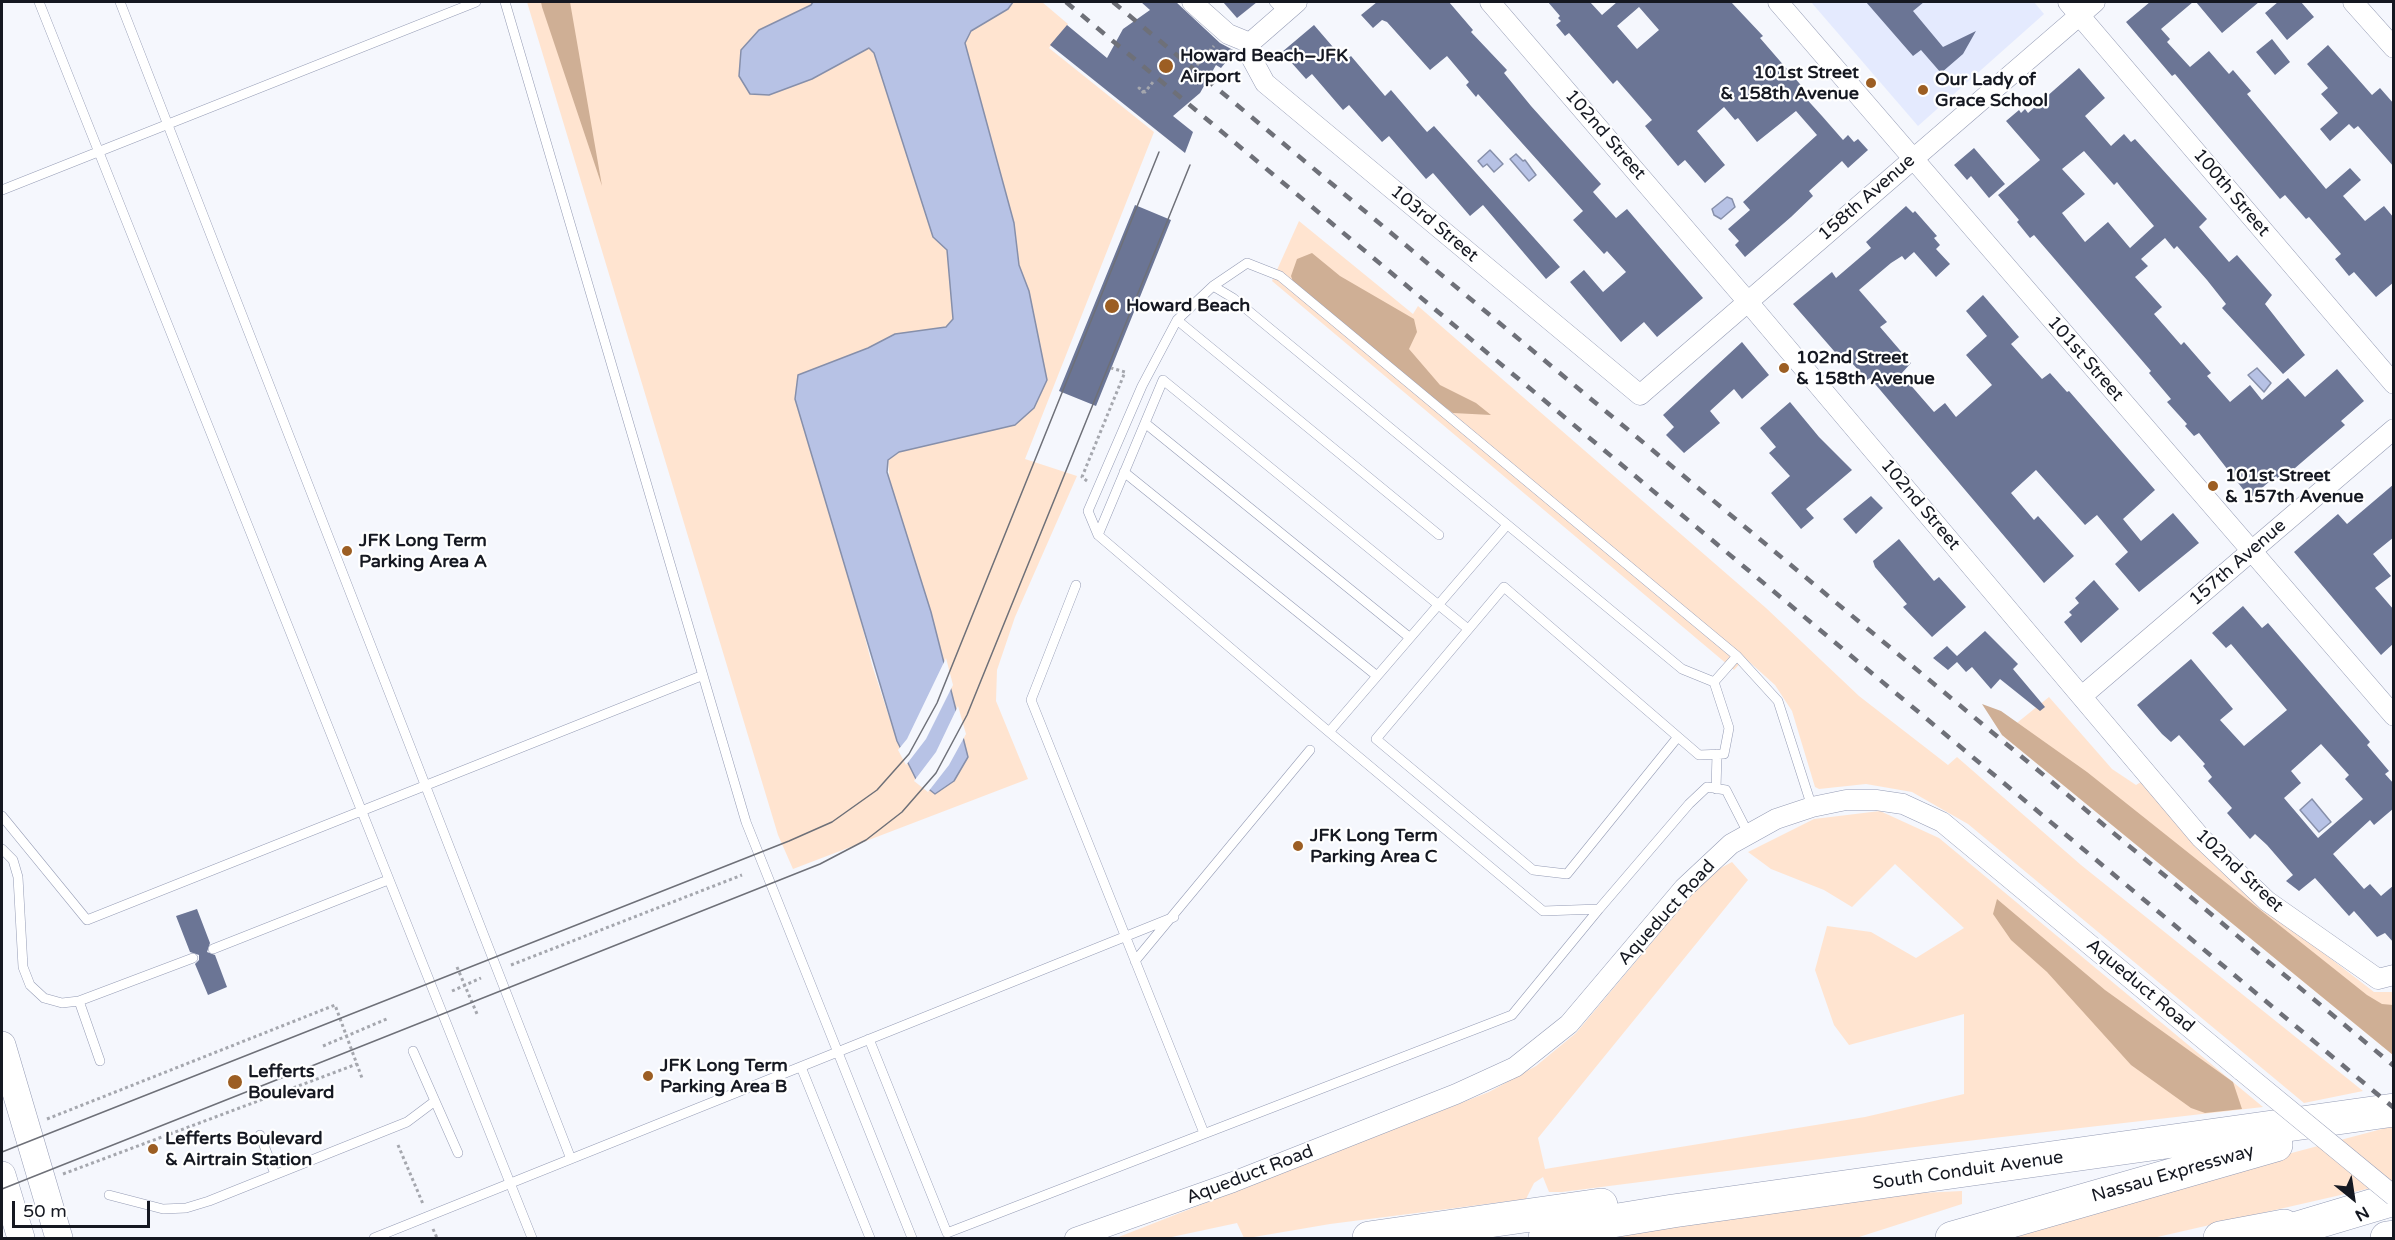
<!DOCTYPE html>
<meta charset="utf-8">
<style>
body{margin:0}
#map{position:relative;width:2395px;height:1240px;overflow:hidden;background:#f5f7fd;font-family:"Varela Round",sans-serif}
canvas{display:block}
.frame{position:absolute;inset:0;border:3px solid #151821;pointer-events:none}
.north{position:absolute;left:2323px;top:1168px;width:60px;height:60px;-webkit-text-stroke:4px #fff;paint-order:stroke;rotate:150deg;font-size:16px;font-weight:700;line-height:24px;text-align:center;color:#151821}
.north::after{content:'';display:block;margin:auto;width:21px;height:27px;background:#151821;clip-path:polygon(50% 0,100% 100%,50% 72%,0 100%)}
.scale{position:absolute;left:12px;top:1201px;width:138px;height:27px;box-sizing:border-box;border:3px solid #151821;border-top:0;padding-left:8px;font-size:18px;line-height:21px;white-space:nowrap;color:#151821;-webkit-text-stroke:4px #fff;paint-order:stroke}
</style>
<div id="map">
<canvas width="2395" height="1240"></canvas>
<div class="frame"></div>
<div class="north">N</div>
<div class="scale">50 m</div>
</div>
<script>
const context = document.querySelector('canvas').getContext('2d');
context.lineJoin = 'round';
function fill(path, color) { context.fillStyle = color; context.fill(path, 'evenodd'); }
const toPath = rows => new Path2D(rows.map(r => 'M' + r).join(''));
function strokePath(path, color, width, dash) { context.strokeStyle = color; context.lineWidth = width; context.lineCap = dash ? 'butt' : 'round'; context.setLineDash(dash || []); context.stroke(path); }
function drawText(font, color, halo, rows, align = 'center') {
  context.font = font + ' "Varela Round",sans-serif'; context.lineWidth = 4.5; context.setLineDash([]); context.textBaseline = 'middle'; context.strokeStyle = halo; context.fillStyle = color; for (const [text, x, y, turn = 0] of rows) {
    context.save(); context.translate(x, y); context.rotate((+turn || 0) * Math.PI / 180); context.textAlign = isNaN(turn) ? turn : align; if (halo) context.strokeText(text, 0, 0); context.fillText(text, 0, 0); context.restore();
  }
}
fill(toPath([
 [1811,2,2034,2,2044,14,1918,126]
]), '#e4eafe');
fill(toPath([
 [527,2,813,2,812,79,869,48,874,53,933,237,947,250,953,319,946,327,895,334,868,348,798,375,872,665,897,741,916,778,888,460,899,452,1015,425,1029,291,1019,265,1014,223,965,43,971,31,1008,9,1013,2,1042,2,1068,24,1049,48,1154,132,1025,459,1077,476,1015,617,997,670,996,701,1028,779,793,869,778,835],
 [1299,221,1413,314,1418,306,1766,608,1859,696,1948,765,1957,757,2081,865,2363,1091,2304,1103,1968,824,1912,792,1866,784,1819,789,1815,787,1792,711,1775,685,1745,658,1734,670,1272,281],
 [2049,697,2112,769,2136,785,2141,782,2256,901,2374,992,2393,992,2393,1055,2002,735],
 [1880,811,1939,838,2263,1107,1915,1147,1562,1192,1549,1192,1543,1177,1534,1183,1526,1199,1330,1224,1248,1238,1244,1238,1237,1223,1167,1238,1116,1238,1489,1092,1536,1066,1576,1033,1694,892,1717,870,1732,862,1748,880,1538,1138,1545,1169,1865,1117,1964,1094,1964,1014,1849,1045,1834,1025,1815,970,1827,926,1871,932,1916,958,1964,928,1895,864,1852,907,1824,890,1771,869,1748,852,1814,819],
 [2393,1126,2393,1183,2153,1238,1997,1238,2224,1171],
 [1962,1191,1962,1204,1856,1238,1592,1238,1878,1195]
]), '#ffe4d0');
fill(toPath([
 [541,2,570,2,602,186,542,7],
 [1312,253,1340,276,1414,319,1417,332,1409,349,1440,385,1476,403,1491,415,1453,413,1354,340,1295,288,1291,276,1297,259],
 [1982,704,2001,711,2087,772,2367,995,2382,1004,2393,1005,2393,1055,2002,735],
 [1997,899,2105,990,2233,1082,2242,1109,2205,1113,2191,1108,2131,1065,2047,972,2011,940,1993,914]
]), '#cfaf95');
const water = toPath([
 [813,2,1013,2,1008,9,971,31,965,43,1014,223,1019,265,1029,291,1047,380,1034,408,1015,425,899,452,888,460,887,472,931,612,968,757,954,781,935,794,916,779,897,741,795,399,798,375,868,348,895,334,946,327,953,319,947,250,933,237,874,53,869,48,812,79,769,95,750,94,739,76,741,50,759,30,811,5,813,2],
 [1490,150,1503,164,1494,172,1487,164,1483,167,1478,161,1490,150],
 [1516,154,1523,161,1525,160,1536,175,1529,181,1510,159,1516,154],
 [1727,197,1732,199,1735,207,1721,219,1714,215,1712,209,1727,197],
 [2257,368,2271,383,2264,392,2248,375,2257,368],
 [2312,799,2331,822,2319,832,2300,810,2312,799]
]);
fill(water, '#b7c2e5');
strokePath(water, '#868faa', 1.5);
fill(toPath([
 [946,658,953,685,926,739,906,765,898,750,907,739],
 [958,706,966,734,949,765,928,792,914,781,936,752]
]), '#f5f7fd');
fill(toPath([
 [1141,2,1176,2,1220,43,1235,51,1221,68,1216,65,1200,93,1173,116,1193,132,1185,153,1050,45,1067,25,1107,58,1123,29,1150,10],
 [1223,2,1257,2,1237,18],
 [1377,2,1449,2,1473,30,1471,32,1507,70,1504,73,1531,106,1601,184,1593,192,1616,218,1627,209,1703,298,1657,337,1644,322,1621,342,1570,282,1584,270,1603,292,1626,272,1607,251,1604,254,1573,220,1583,211,1478,94,1476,97,1466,85,1469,82,1447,56,1430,70,1387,22,1382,20,1373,28,1361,15],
 [1548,2,1590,2,1602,15,1617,2,1731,2,1763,36,1760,38,1806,91,1802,94,1822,116,1843,140,1848,135,1854,142,1858,139,1868,150,1848,168,1842,161,1809,191,1813,196,1791,217,1745,257,1735,245,1739,241,1728,229,1750,210,1743,202,1817,135,1796,111,1757,142,1738,118,1735,120,1724,107,1697,131,1725,165,1705,183,1685,160,1678,166,1645,126,1652,120,1617,80,1613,84,1569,33,1565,36,1556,25,1561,21,1558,18,1560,16],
 [1639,7,1659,30,1637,49,1617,26],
 [1866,2,1924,2,1913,11,1943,47,1976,31,1963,54,1941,73,1921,50,1913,56],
 [2150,2,2193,2,2161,29,2170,39,2167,42,2190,67,2209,51,2229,74,2233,70,2251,91,2247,94,2326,189,2350,168,2361,180,2343,196,2365,221,2384,206,2394,218,2394,282,2376,297,2354,272,2349,276,2335,259,2341,254,2309,217,2306,219,2285,195,2280,199,2175,74,2172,76,2126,22],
 [2196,2,2259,2,2222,33],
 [2278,2,2301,2,2314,17,2287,40,2265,13],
 [1314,25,1345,61,1351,56,1385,96,1391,90,1427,132,1434,126,1560,267,1546,279,1483,205,1470,216,1433,173,1426,179,1389,136,1382,142,1349,105,1343,110,1312,74,1306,79,1282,52],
 [2272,39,2290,62,2275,75,2256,52],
 [2328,45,2372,95,2380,88,2394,104,2394,167,2358,126,2354,129,2349,124,2330,141,2320,129,2338,113,2321,94,2328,88,2307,64],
 [2079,68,2105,98,2085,116,2111,146,2124,134,2131,142,2135,139,2207,219,2199,227,2229,262,2237,255,2272,295,2265,304,2305,355,2283,374,2222,308,2226,304,2207,280,2177,246,2174,249,2165,238,2141,259,2148,266,2135,277,2162,307,2154,314,2181,345,2184,342,2211,373,2207,376,2230,402,2250,385,2262,400,2288,378,2305,397,2337,369,2364,401,2341,421,2345,425,2280,481,2276,476,2250,498,2199,433,2194,436,2185,426,2187,424,2167,402,2171,399,2149,373,2151,371,2034,235,2030,238,2017,222,2019,220,1998,195,2040,160,2006,121,2019,110,2021,113,2025,109,2028,113],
 [2084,151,2114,185,2117,182,2120,186,2154,226,2130,248,2108,222,2085,242,2062,213,2085,194,2062,169],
 [1974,148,2005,184,1989,198,1971,176,1967,180,1954,165],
 [1135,205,1171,220,1096,406,1059,391],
 [1906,206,1913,213,1915,211,1937,236,1934,238,1940,245,1936,249,1950,264,1936,277,1914,252,1905,260,1902,256,1891,263,1859,290,1887,322,1880,327,1911,363,1901,374,1934,412,1945,403,1956,417,1992,385,1966,355,1987,336,1966,311,1983,295,2019,337,2011,344,2042,379,2050,373,2067,392,2069,391,2155,490,2123,519,2141,541,2173,513,2199,543,2139,592,2115,564,2128,552,2097,515,2085,525,2036,470,2011,493,2034,520,2038,516,2074,556,2044,583,1870,378,1867,380,1845,355,1841,359,1793,304,1832,272,1836,278,1871,248,1866,242],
 [1742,342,1769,375,1742,399,1734,389,1710,411,1720,423,1684,453,1666,435,1674,427,1663,415],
 [1790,402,1819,437,1852,470,1806,509,1814,518,1801,529,1771,493,1790,476,1769,453,1776,447,1760,428],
 [2394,484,2394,537,2373,554,2391,576,2375,588,2394,610,2394,643,2381,655,2294,552,2338,514,2347,524],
 [1871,496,1883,508,1856,534,1843,519],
 [1899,539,1934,581,1939,577,1966,607,1932,637,1903,607,1907,604,1875,567,1873,561],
 [2094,580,2119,609,2081,643,2064,622,2072,615,2069,612,2079,603,2075,598],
 [2243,606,2262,628,2268,623,2370,742,2367,745,2389,771,2385,774,2394,784,2394,808,2374,825,2370,820,2333,854,2364,889,2370,884,2381,896,2394,885,2394,943,2385,933,2377,937,2354,911,2349,916,2315,878,2299,891,2286,881,2293,875,2267,845,2255,834,2250,839,2227,813,2232,808,2208,781,2212,777,2203,766,2205,764,2179,735,2171,742,2162,734,2137,705,2191,659,2233,709,2220,720,2244,746,2287,710,2231,644,2226,648,2212,633],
 [2321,744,2349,775,2345,779,2363,799,2318,838,2284,798,2301,783,2291,771],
 [1985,631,2018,664,2013,669,2045,707,2040,711,2000,679,1991,689,1972,667,1966,672,1957,662,1948,670,1933,658,1947,646,1957,656],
 [197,909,210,943,207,952,215,955,227,987,208,995,195,964,199,960,199,955,190,952,176,916]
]), '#6b7595');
const lane = toPath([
 [39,2,532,1238],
 [120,2,571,1159],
 [505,2,746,822,912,1238],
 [1274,2,1284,13],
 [2,190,476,2],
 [1213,286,1233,298,1682,669,1714,682,1729,728,1724,754,1699,755,1504,587,1376,739,1533,870,1567,874,1677,738],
 [1177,320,1439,535],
 [1145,423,1409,637],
 [1124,472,1377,676],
 [1507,525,1329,732,1543,911,1599,909,1689,804,1707,787,1726,790,1748,833],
 [1098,535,1163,380,1468,629],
 [1076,585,1031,700,1204,1133],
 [1714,682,1737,656],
 [1329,732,1098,535,1088,511,1142,386,1177,320,1213,286,1247,263,1280,276,1737,656,1778,701,1812,807],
 [1716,789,1717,754],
 [2,816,87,920,701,676],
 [2,849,13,860,18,877,23,967,30,985,44,998,62,1003,79,1001,193,958],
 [213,949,388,880],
 [1135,961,1310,750],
 [79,1001,100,1061],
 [869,1039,947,1233,1512,1015,1599,909],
 [801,1067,870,1238],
 [435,1101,458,1153],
 [260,1135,275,1174],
 [109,1195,163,1209,186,1208,209,1201,407,1122,435,1101,413,1051],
 [374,1238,1174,917]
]);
const street = toPath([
 [1192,2,1228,34,1250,43],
 [1297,2,1250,43,1252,59,1265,83,1640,395,2095,2],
 [1490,2,1748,302,2201,838,2267,901,2378,979,2394,975],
 [1778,2,2394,716],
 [2068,2,2394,384],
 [2353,2,2394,48],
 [2082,696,2394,429],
 [1075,1238,1233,1182,1456,1094,1515,1067,1569,1024,1684,888,1731,844,1776,819,1812,807,1846,800,1876,800,1903,804,1942,822,2242,1071]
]);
const secondary = toPath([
 [2,1045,59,1238],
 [2,1175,21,1238]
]);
const highway = toPath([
 [1369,1238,1601,1205],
 [1545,1238,1606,1222,1673,1211,2394,1110],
 [1952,1238,2276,1145],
 [2220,1238,2284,1226],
 [2264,1238,2394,1199],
 [2387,1238,2394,1237]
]);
strokePath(lane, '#959cb5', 10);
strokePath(street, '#959cb5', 21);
strokePath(secondary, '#959cb5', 28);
strokePath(highway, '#959cb5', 34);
strokePath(toPath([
 [1197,65,1214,46],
 [1144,93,1139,88,1145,92,1153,82],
 [1087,481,1082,477,1125,372,1111,368],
 [511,965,742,875],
 [457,967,477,1014],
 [452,991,481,978],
 [323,1046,389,1018],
 [47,1119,335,1005,362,1078],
 [398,1145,423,1204],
 [63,1174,357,1064],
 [433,1229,437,1238]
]), '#a5a7ae', 3, [3, 3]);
strokePath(lane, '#fff', 9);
strokePath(street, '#fff', 20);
strokePath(secondary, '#fff', 27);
strokePath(highway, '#fff', 33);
strokePath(toPath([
 [2,1152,789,841,832,822,877,790,909,754,937,703,1159,152],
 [2,1189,820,864,866,840,902,812,936,773,967,715,1190,165]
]), '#6e7078', 1.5);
strokePath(toPath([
 [1066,2,2394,1108],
 [1113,2,2394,1066]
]), '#6e7078', 4.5, [10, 10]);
const streetBridge = toPath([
 [2242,1071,2394,1196]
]);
strokePath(streetBridge, '#959cb5', 21, []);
strokePath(streetBridge, '#fff', 20);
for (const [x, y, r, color] of [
 [1166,66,8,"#9c5e23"],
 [1871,83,6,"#9c5e23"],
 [1923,90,6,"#9c5e23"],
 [1112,306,8,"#9c5e23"],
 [1784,368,6,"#9c5e23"],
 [2213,486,6,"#9c5e23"],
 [347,551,6,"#9c5e23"],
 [1298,846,6,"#9c5e23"],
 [648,1076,6,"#9c5e23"],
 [235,1082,8,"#9c5e23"],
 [153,1149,6,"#9c5e23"]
]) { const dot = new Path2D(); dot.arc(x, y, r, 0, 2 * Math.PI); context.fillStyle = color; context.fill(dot); strokePath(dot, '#fff', 2); }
drawText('bold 18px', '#151821', '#fff', [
 ["Howard Beach–JFK",1180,56],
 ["Airport",1180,77],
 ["101st Street",1859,73,"right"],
 ["& 158th Avenue",1859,94,"right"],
 ["Our Lady of",1935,80],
 ["Grace School",1935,101],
 ["Howard Beach",1126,306],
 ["102nd Street",1796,358],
 ["& 158th Avenue",1796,379],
 ["101st Street",2225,476],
 ["& 157th Avenue",2225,497],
 ["JFK Long Term",359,541],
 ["Parking Area A",359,562],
 ["JFK Long Term",1310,836],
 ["Parking Area C",1310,857],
 ["JFK Long Term",660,1066],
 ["Parking Area B",660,1087],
 ["Lefferts",248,1072],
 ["Boulevard",248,1093],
 ["Lefferts Boulevard",165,1139],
 ["& Airtrain Station",165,1160]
], 'left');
drawText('18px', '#151821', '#fff', [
 ["102nd Street",1605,135,49],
 ["100th Street",2231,193,50],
 ["158th Avenue",1867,198,-41],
 ["103rd Street",1434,224,40],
 ["101st Street",2085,359,49],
 ["102nd Street",1920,505,50],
 ["157th Avenue",2238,563,-41],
 ["102nd Street",2239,871,43],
 ["Aqueduct Road",1667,913,-48],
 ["Aqueduct Road",2140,986,40],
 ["South Conduit Avenue",1968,1171,-8],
 ["Nassau Expressway",2173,1174,-16],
 ["Aqueduct Road",1250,1175,-21]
]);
</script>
